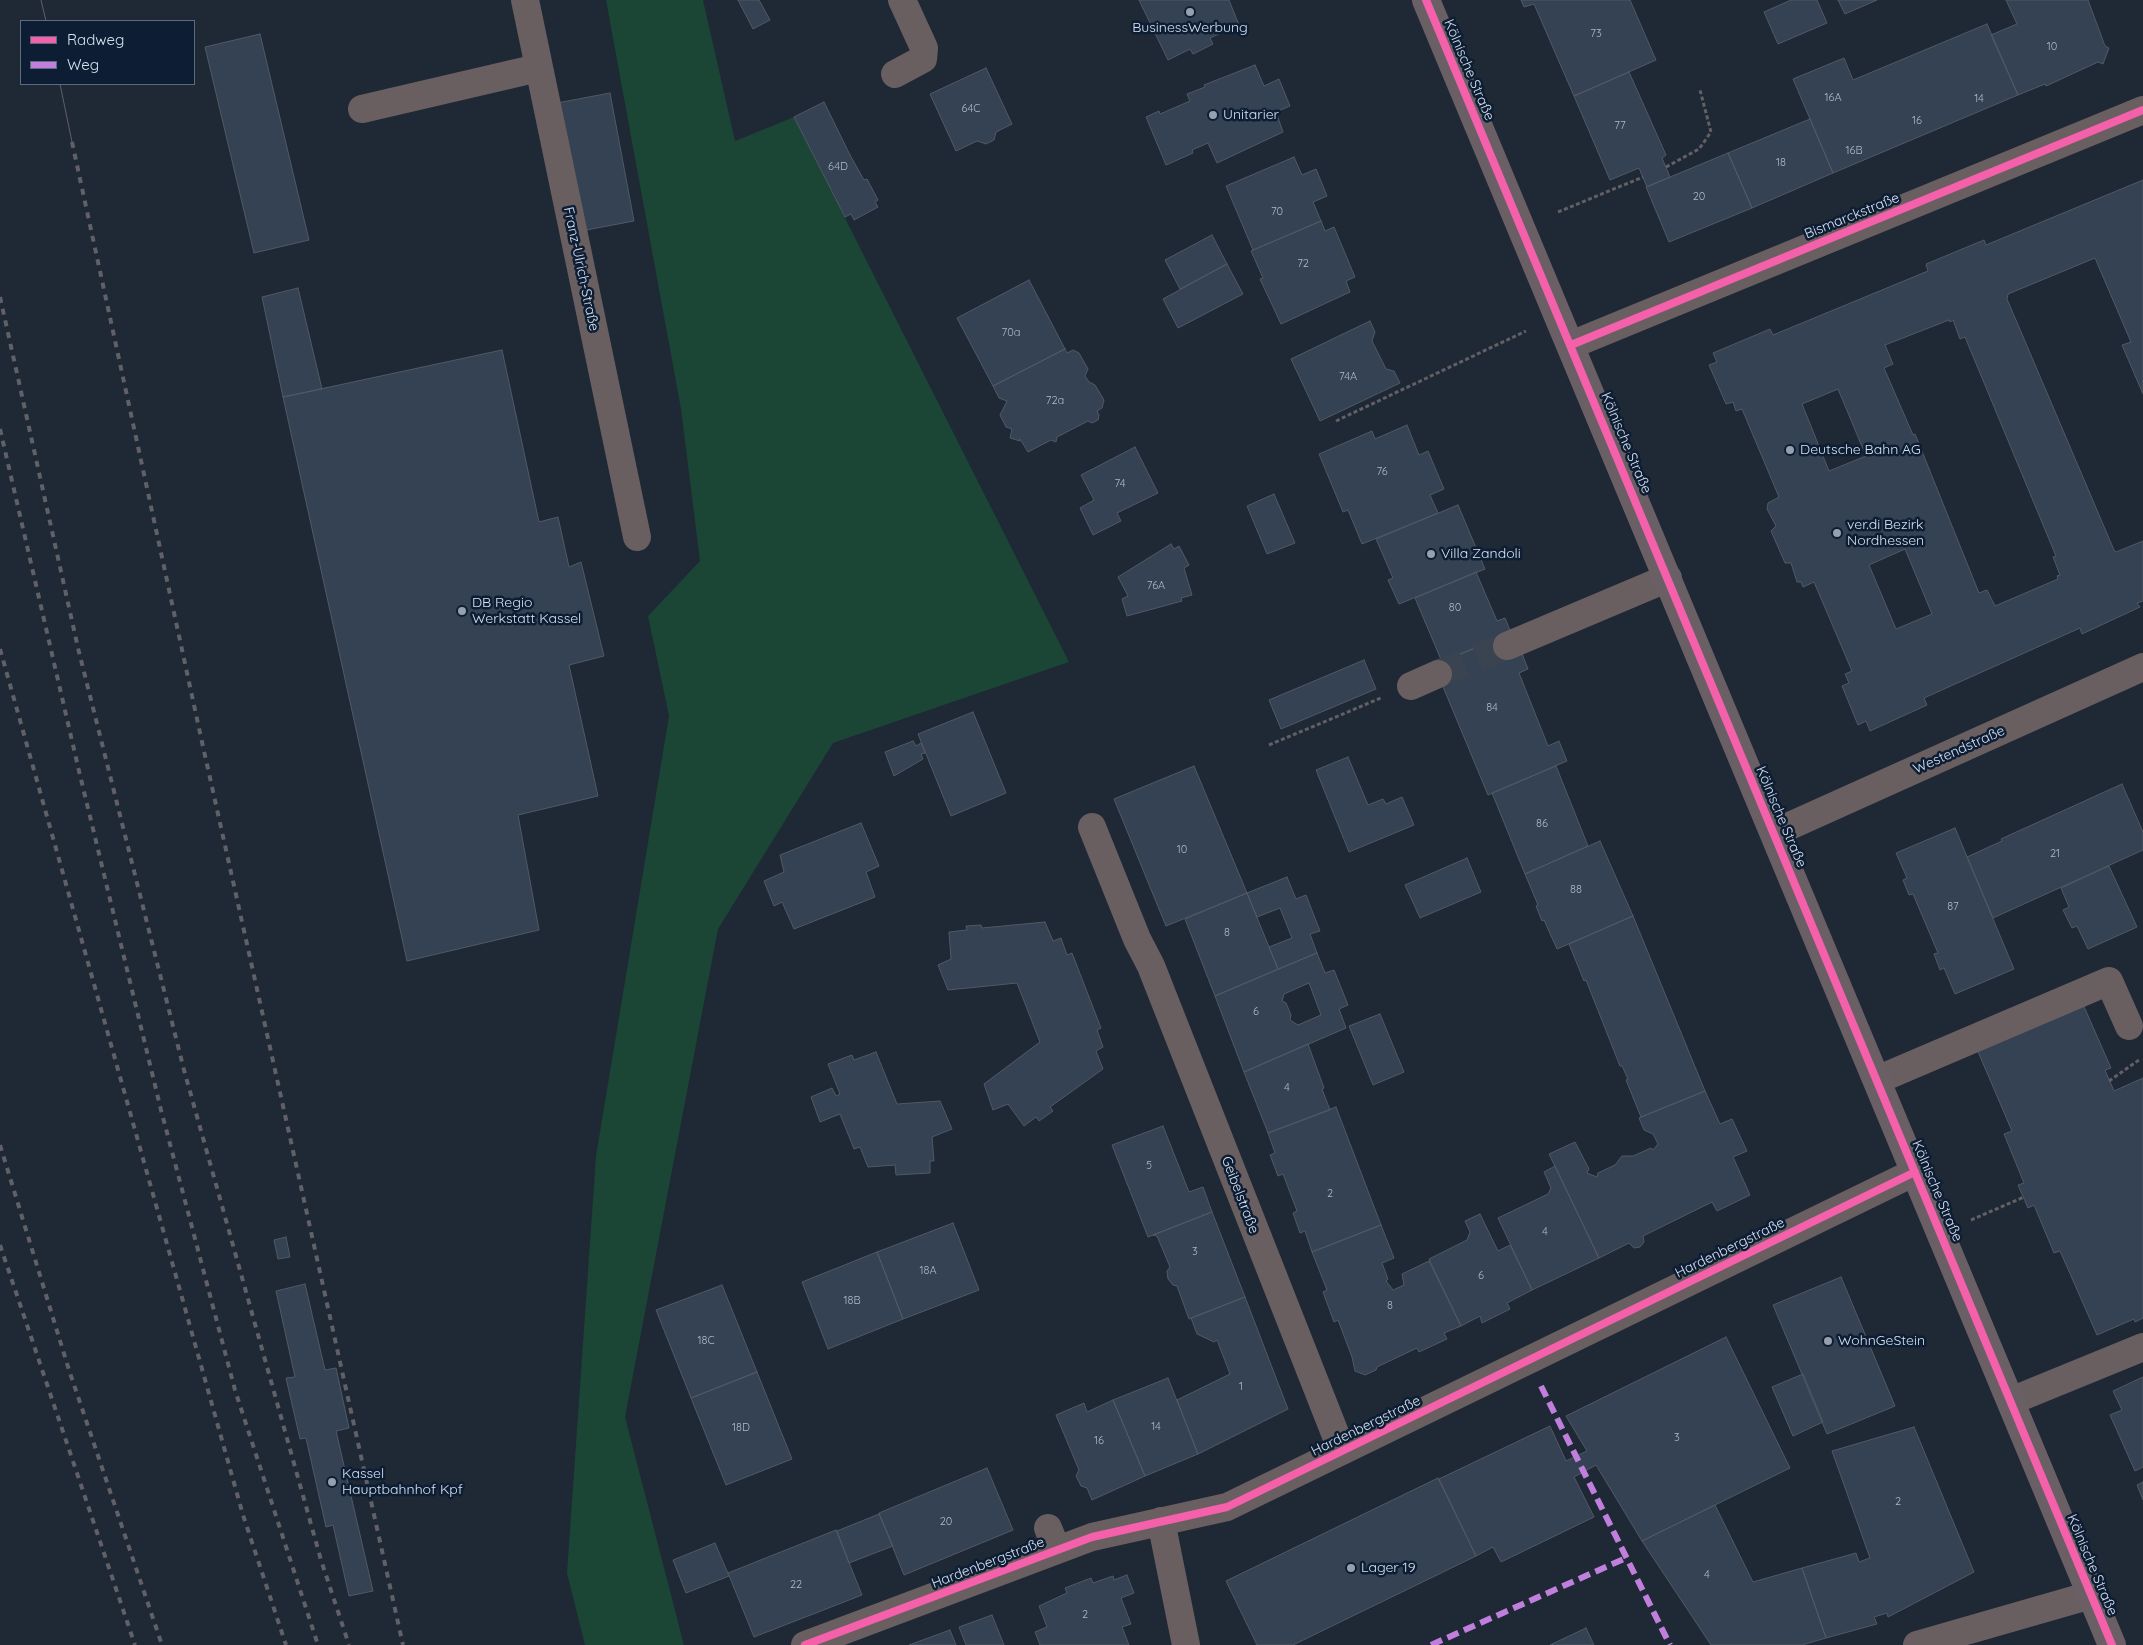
<!DOCTYPE html>
<meta charset="utf-8">
<style>
body{margin:0}
#map{position:relative;width:2143px;height:1645px;overflow:hidden;background:#1f2835;font-family:Quicksand,sans-serif}
canvas{display:block}
.legend{position:absolute;left:20px;top:20px;width:175px;height:65px;box-sizing:border-box;background:#0d1d33;border:1px solid #5d6b7f;margin:0;padding:6px 9px;list-style:none;font-size:15px;color:#d6e1f0}
.legend li{display:flex;align-items:center;gap:10px;height:25px}
.legend b{width:25px;border:1px solid #5d6b7f}
</style>
<div id="map">
<canvas width="2143" height="1645"></canvas>
<ul class="legend">
<li><b style="height:6px;background:#f560ab"></b>Radweg</li>
<li><b style="height:6px;background:#c07fdc"></b>Weg</li>
</ul>
</div>
<script>
const context = document.querySelector('canvas').getContext('2d');
context.lineJoin = 'round';
function fill(path, color) { context.fillStyle = color; context.fill(path, 'evenodd'); }
const toPath = rows => new Path2D(rows.map(r => 'M' + r).join(''));
function strokePath(path, color, width, dash) { context.strokeStyle = color; context.lineWidth = width; context.lineCap = dash ? 'butt' : 'round'; context.setLineDash(dash || []); context.stroke(path); }
function drawText(font, color, halo, rows, align = 'center') {
  context.font = font + ' Quicksand,sans-serif'; context.lineWidth = 5; context.setLineDash([]); context.textBaseline = 'middle'; context.strokeStyle = halo; context.fillStyle = color; for (const [text, x, y, turn = 0] of rows) {
    context.save(); context.translate(x, y); context.rotate((+turn || 0) * Math.PI / 180); context.textAlign = isNaN(turn) ? turn : align; if (halo) context.strokeText(text, 0, 0); context.fillText(text, 0, 0); context.restore();
  }
}
fill(toPath([
 [606,0,703,0,735,141,794,117,1069,662,833,743,718,929,625,1417,684,1645,585,1645,567,1573,596,1156,669,716,648,616,700,561,681,409]
]), '#1b4535');
const building = toPath([
 [738,0,759,0,770,20,753,29,738,0],
 [1139,0,1229,0,1239,25,1210,38,1213,44,1193,54,1190,49,1168,60,1139,0],
 [1521,0,1630,0,1656,60,1574,96,1534,4,1524,7,1521,0],
 [1791,0,1817,0,1827,23,1778,44,1764,12,1791,0],
 [1838,0,1877,0,1845,14,1838,0],
 [2006,0,2088,0,2105,46,2109,48,2103,64,2098,62,2046,86,2045,84,2018,95,1991,35,2017,24,2006,0],
 [1987,24,2018,95,1833,173,1793,79,1844,58,1853,80,1987,24],
 [260,34,309,240,254,253,205,47,260,34],
 [1255,65,1264,86,1279,79,1290,106,1276,112,1283,132,1217,163,1208,143,1192,150,1193,153,1166,165,1146,117,1159,111,1160,114,1190,101,1187,94,1205,87,1204,85,1255,65],
 [986,68,1012,124,996,132,994,140,986,144,977,141,956,151,930,94,986,68],
 [1629,72,1666,155,1662,158,1670,177,1647,187,1639,168,1610,180,1574,96,1629,72],
 [610,93,634,221,581,231,557,103,610,93],
 [824,102,850,155,864,180,867,179,878,200,875,202,878,207,854,220,851,214,845,217,794,117,824,102],
 [1810,119,1833,173,1752,208,1728,153,1810,119],
 [1728,153,1752,208,1669,242,1646,187,1728,153],
 [1294,157,1302,175,1316,169,1327,196,1313,202,1321,221,1253,250,1226,186,1294,157],
 [2143,180,2143,394,2122,345,2131,342,2095,258,2008,294,2007,299,2114,550,2116,552,2143,541,2143,601,2137,603,2140,607,2082,634,2080,628,1924,698,1927,705,1870,731,1866,721,1858,725,1842,686,1849,683,1845,674,1852,671,1814,582,1803,587,1801,582,1797,582,1791,563,1785,563,1771,531,1776,526,1767,509,1768,503,1779,497,1742,409,1736,411,1733,402,1726,404,1709,365,1717,362,1713,353,1770,329,1773,335,1928,271,1926,264,1984,240,1986,245,2143,180],
 [1949,320,1950,322,1953,320,1960,339,1965,337,2056,556,2053,557,2060,575,2057,576,2058,579,1995,606,1987,590,1979,593,1915,434,1913,435,1884,368,1893,364,1885,345,1949,320],
 [1838,389,1866,456,1829,471,1802,404,1838,389],
 [1905,549,1932,614,1896,629,1869,565,1905,549],
 [1321,221,1325,231,1334,227,1355,277,1346,281,1350,292,1281,324,1260,279,1263,278,1251,251,1321,221],
 [1212,235,1227,264,1180,289,1165,260,1212,235],
 [1227,264,1243,294,1178,328,1163,299,1227,264],
 [1029,280,1065,349,993,386,957,318,1029,280],
 [298,288,322,389,283,397,262,297,298,288],
 [1370,321,1375,332,1372,341,1386,369,1394,371,1400,383,1320,421,1291,359,1370,321],
 [1065,349,1067,353,1073,350,1079,353,1088,369,1085,376,1089,382,1095,385,1104,400,1102,408,1097,411,1099,415,1098,420,1092,423,1088,421,1057,437,1056,442,1051,440,1028,452,1020,439,1020,441,1010,438,1012,429,1006,427,1000,415,1007,401,999,398,993,386,1065,349],
 [502,350,539,522,558,517,569,567,581,562,604,656,569,665,598,796,518,815,539,930,407,961,283,397,502,350],
 [1407,425,1419,455,1428,451,1444,489,1430,495,1438,513,1362,544,1348,510,1343,512,1319,454,1372,431,1375,439,1407,425],
 [1135,447,1158,493,1117,513,1121,521,1093,535,1080,508,1094,500,1081,475,1135,447],
 [1274,494,1295,543,1267,554,1247,506,1274,494],
 [1458,505,1485,569,1399,604,1388,580,1393,578,1376,539,1458,505],
 [1171,544,1174,549,1179,546,1189,565,1184,568,1192,595,1181,598,1182,601,1127,616,1122,599,1128,596,1118,577,1171,544],
 [1476,572,1497,621,1505,618,1511,633,1442,662,1415,598,1476,572],
 [1503,636,1521,651,1528,669,1519,673,1548,746,1559,741,1567,761,1488,795,1434,665,1503,636],
 [1364,660,1376,689,1281,729,1269,700,1364,660],
 [973,712,1006,793,951,816,918,734,973,712],
 [913,741,916,746,921,743,925,753,921,754,923,759,894,776,885,752,913,741],
 [1348,757,1368,805,1383,799,1386,804,1402,797,1414,825,1349,852,1316,770,1348,757],
 [1194,766,1247,893,1166,926,1114,799,1194,766],
 [1556,766,1588,846,1525,874,1492,793,1556,766],
 [2122,784,2143,832,2143,850,1993,918,1967,857,2002,841,2001,839,2122,784],
 [861,823,879,866,866,872,875,897,794,929,782,902,774,906,764,881,784,872,780,855,861,823],
 [1955,828,2014,969,1955,994,1944,968,1940,970,1934,954,1938,953,1913,894,1909,895,1903,880,1907,878,1896,853,1955,828],
 [1600,841,1633,916,1557,949,1544,920,1542,921,1536,906,1538,905,1525,874,1600,841],
 [1467,858,1481,892,1420,918,1405,885,1467,858],
 [2109,866,2137,927,2088,949,2077,926,2072,928,2063,910,2069,907,2061,888,2109,866],
 [1287,877,1296,899,1306,895,1320,931,1310,934,1317,953,1278,969,1269,947,1292,938,1280,908,1257,917,1247,893,1287,877],
 [1247,893,1278,969,1215,996,1185,919,1247,893],
 [1633,916,1705,1091,1641,1117,1626,1080,1628,1079,1622,1066,1620,1066,1586,980,1584,981,1569,944,1633,916],
 [1045,922,1053,941,1061,938,1067,955,1072,953,1101,1028,1097,1030,1103,1047,1096,1051,1103,1069,1050,1107,1053,1111,1039,1121,1036,1117,1024,1126,1008,1104,993,1110,984,1084,1040,1042,1017,983,948,990,938,965,951,959,949,932,967,930,966,926,981,925,982,928,1045,922],
 [1317,953,1325,973,1334,970,1348,1005,1339,1009,1346,1028,1244,1072,1215,996,1317,953],
 [1309,983,1321,1015,1298,1025,1290,1020,1291,1015,1286,1003,1282,1001,1284,994,1309,983],
 [2082,1002,2111,1068,2105,1070,2114,1091,2143,1078,2143,1318,2135,1322,2134,1319,2097,1335,2060,1251,2054,1253,2034,1205,2028,1208,2018,1185,2024,1183,2004,1134,2012,1131,1976,1047,2082,1002],
 [1380,1014,1404,1072,1373,1085,1349,1026,1380,1014],
 [1308,1044,1324,1088,1322,1089,1330,1110,1268,1133,1244,1072,1308,1044],
 [876,1052,897,1104,940,1101,952,1129,932,1137,934,1161,930,1161,930,1173,896,1175,895,1165,868,1167,860,1147,854,1149,840,1114,820,1122,811,1097,832,1088,836,1096,840,1094,828,1064,852,1055,854,1060,876,1052],
 [1705,1091,1720,1124,1732,1119,1747,1151,1733,1157,1750,1195,1717,1211,1712,1202,1643,1236,1644,1242,1640,1247,1634,1248,1629,1243,1599,1258,1549,1154,1575,1142,1589,1169,1587,1173,1597,1177,1598,1173,1615,1165,1622,1156,1633,1156,1651,1148,1653,1150,1658,1144,1653,1134,1644,1130,1639,1118,1705,1091],
 [1336,1107,1381,1225,1312,1252,1305,1231,1300,1233,1293,1213,1297,1211,1283,1174,1278,1176,1270,1155,1275,1153,1268,1133,1336,1107],
 [1163,1126,1189,1192,1203,1187,1212,1212,1148,1237,1112,1145,1163,1126],
 [1555,1166,1599,1258,1532,1290,1498,1218,1548,1194,1551,1188,1544,1172,1555,1166],
 [1212,1212,1245,1297,1189,1319,1177,1286,1173,1285,1168,1279,1167,1271,1170,1267,1157,1236,1153,1235,1212,1212],
 [1480,1214,1498,1251,1510,1245,1532,1290,1507,1303,1510,1309,1482,1323,1480,1316,1461,1326,1429,1259,1467,1240,1470,1232,1465,1221,1480,1214],
 [953,1223,979,1290,903,1319,877,1252,953,1223],
 [1381,1225,1394,1258,1382,1263,1388,1279,1386,1281,1393,1290,1404,1285,1402,1274,1429,1261,1461,1326,1444,1333,1447,1339,1419,1352,1417,1348,1377,1367,1376,1370,1365,1375,1355,1371,1352,1357,1338,1320,1334,1322,1323,1292,1327,1290,1312,1252,1381,1225],
 [286,1237,290,1257,278,1259,274,1240,286,1237],
 [877,1252,903,1319,828,1349,802,1282,877,1252],
 [1841,1277,1895,1406,1827,1434,1773,1305,1841,1277],
 [305,1284,325,1370,336,1368,349,1428,336,1431,373,1591,349,1596,333,1525,326,1527,306,1438,300,1439,286,1378,295,1377,276,1291,305,1284],
 [722,1285,757,1372,691,1398,656,1310,722,1285],
 [1245,1297,1288,1409,1198,1454,1177,1400,1230,1374,1217,1340,1214,1342,1197,1334,1191,1318,1245,1297],
 [1726,1337,1790,1468,1642,1541,1596,1465,1574,1477,1594,1517,1501,1562,1493,1547,1476,1556,1439,1479,1550,1426,1566,1461,1587,1451,1566,1416,1726,1337],
 [757,1372,792,1459,726,1485,691,1398,757,1372],
 [1803,1374,1823,1422,1793,1436,1772,1387,1803,1374],
 [2143,1377,2143,1467,2135,1471,2110,1415,2122,1410,2113,1391,2143,1377],
 [1168,1378,1198,1454,1145,1476,1113,1400,1168,1378],
 [1113,1400,1145,1476,1092,1500,1087,1488,1081,1486,1076,1476,1079,1470,1056,1415,1084,1403,1087,1412,1113,1400],
 [1914,1427,1974,1572,1888,1617,1887,1613,1874,1617,1877,1624,1826,1638,1802,1568,1856,1553,1859,1562,1870,1558,1832,1451,1914,1427],
 [987,1468,1013,1530,904,1575,879,1513,987,1468],
 [1438,1478,1476,1556,1293,1645,1257,1645,1226,1581,1438,1478],
 [2143,1482,2143,1500,2137,1485,2143,1482],
 [1715,1505,1753,1582,1802,1568,1826,1638,1802,1645,1711,1645,1642,1541,1715,1505],
 [879,1514,893,1546,849,1563,837,1531,879,1514],
 [836,1530,862,1595,754,1637,728,1573,836,1530],
 [715,1543,729,1576,686,1593,673,1560,715,1543],
 [1127,1575,1134,1593,1121,1598,1131,1624,1122,1627,1129,1645,1040,1645,1035,1632,1047,1627,1039,1606,1067,1593,1065,1588,1091,1578,1093,1583,1113,1576,1114,1580,1127,1575],
 [992,1615,1004,1645,966,1645,959,1627,992,1615],
 [1586,1628,1594,1645,1550,1645,1586,1628],
 [950,1630,956,1645,909,1645,950,1630]
]);
fill(building, '#354254');
strokePath(building, '#515964', 1);
strokePath(toPath([
 [1438,674,1507,646]
]), '#3a4451', 28, [28, 14]);
strokePath(toPath([
 [1666,167,1699,149,1711,132,1700,90],
 [1558,212,1643,177],
 [1336,421,1526,331],
 [1269,745,1381,698],
 [2109,1081,2139,1060],
 [1971,1220,2024,1197]
]), '#626065', 3, [4, 2.5]);
strokePath(toPath([
 [525,0,637,537],
 [895,74,923,59,924,48,902,0],
 [362,109,538,68],
 [1571,345,2143,110],
 [1507,646,1668,578],
 [1411,686,1438,674],
 [1092,827,1137,939,1151,966,1342,1451],
 [1774,833,2143,667],
 [1877,1080,2109,981,2129,1026],
 [2011,1401,2143,1347],
 [1161,1521,1186,1645],
 [1048,1528,1057,1550],
 [805,1645,1092,1537,1227,1507,1915,1172],
 [1917,1645,2091,1595]
]), '#6a5f60', 28);
strokePath(toPath([
 [1426,0,2112,1645]
]), '#695f65', 28);
strokePath(toPath([
 [41,0,46,21],
 [60,84,72,142]
]), '#616067', 1);
strokePath(toPath([
 [72,142,202,742,403,1645],
 [0,297,78,648,184,1070,321,1560,349,1645],
 [0,429,79,771,161,1110,235,1390,318,1645],
 [0,649,243,1515,286,1645],
 [0,1145,69,1370,162,1645],
 [0,1245,135,1645]
]), '#616067', 4, [6, 6]);
strokePath(toPath([
 [1541,1386,1670,1645],
 [1431,1645,1626,1558]
]), '#c07fdc', 6, [12, 6]);
strokePath(toPath([
 [1426,0,2112,1645],
 [1571,345,2143,110],
 [805,1645,1092,1537,1227,1507,1915,1172]
]), '#f560ab', 8);
for (const [x, y, r, color] of [
 [1190,12,5,"#96a0af"],
 [1213,115,5,"#96a0af"],
 [1790,450,5,"#96a0af"],
 [1837,533,5,"#96a0af"],
 [1431,554,5,"#96a0af"],
 [462,611,5,"#96a0af"],
 [1828,1341,5,"#96a0af"],
 [332,1482,5,"#96a0af"],
 [1351,1568,5,"#96a0af"]
]) { const dot = new Path2D(); dot.arc(x, y, r, 0, 2 * Math.PI); context.fillStyle = color; context.fill(dot); strokePath(dot, '#0d1d33', 2); }
drawText('11px', '#aeb9c9', null, [
 ["73",1596,34],
 ["10",2052,47],
 ["16A",1833,98],
 ["14",1979,99],
 ["64C",971,109],
 ["16",1917,121],
 ["77",1620,126],
 ["16B",1854,151],
 ["18",1781,163],
 ["64D",838,167],
 ["20",1699,197],
 ["70",1277,212],
 ["72",1303,264],
 ["70a",1011,333],
 ["74A",1348,377],
 ["72a",1055,401],
 ["76",1382,472],
 ["74",1120,484],
 ["76A",1156,586],
 ["80",1455,608],
 ["84",1492,708],
 ["86",1542,824],
 ["10",1182,850],
 ["21",2055,854],
 ["88",1576,890],
 ["87",1953,907],
 ["8",1227,933],
 ["6",1256,1012],
 ["4",1287,1088],
 ["5",1149,1166],
 ["2",1330,1194],
 ["4",1545,1232],
 ["3",1195,1252],
 ["18A",928,1271],
 ["6",1481,1276],
 ["18B",852,1301],
 ["8",1390,1306],
 ["18C",706,1341],
 ["1",1241,1387],
 ["14",1156,1427],
 ["18D",741,1428],
 ["3",1677,1438],
 ["16",1099,1441],
 ["2",1898,1502],
 ["20",946,1522],
 ["4",1707,1575],
 ["22",796,1585],
 ["2",1085,1615]
]);
drawText('14px', '#d6e1f0', '#0d1d33', [
 ["BusinessWerbung",1190,28,"center"],
 ["Unitarier",1223,115],
 ["Deutsche Bahn AG",1800,450],
 ["ver.di Bezirk",1847,525],
 ["Nordhessen",1847,541],
 ["Villa Zandoli",1441,554],
 ["DB Regio",472,603],
 ["Werkstatt Kassel",472,619],
 ["WohnGeStein",1838,1341],
 ["Kassel",342,1474],
 ["Hauptbahnhof Kpf",342,1490],
 ["Lager 19",1361,1568]
], 'left');
drawText('14px', '#d6e1f0', '#0d1d33', [
 ["Kölnische Straße",1469,70,67],
 ["Bismarckstraße",1852,216,-22],
 ["Franz-Ulrich-Straße",581,269,78],
 ["Kölnische Straße",1626,443,67],
 ["Westendstraße",1959,750,-24],
 ["Kölnische Straße",1781,817,67],
 ["Kölnische Straße",1937,1191,67],
 ["Geibelstraße",1240,1195,69],
 ["Hardenbergstraße",1730,1248,-26],
 ["Hardenbergstraße",1366,1426,-26],
 ["Hardenbergstraße",988,1563,-21],
 ["Kölnische Straße",2092,1565,67]
]);
</script>
